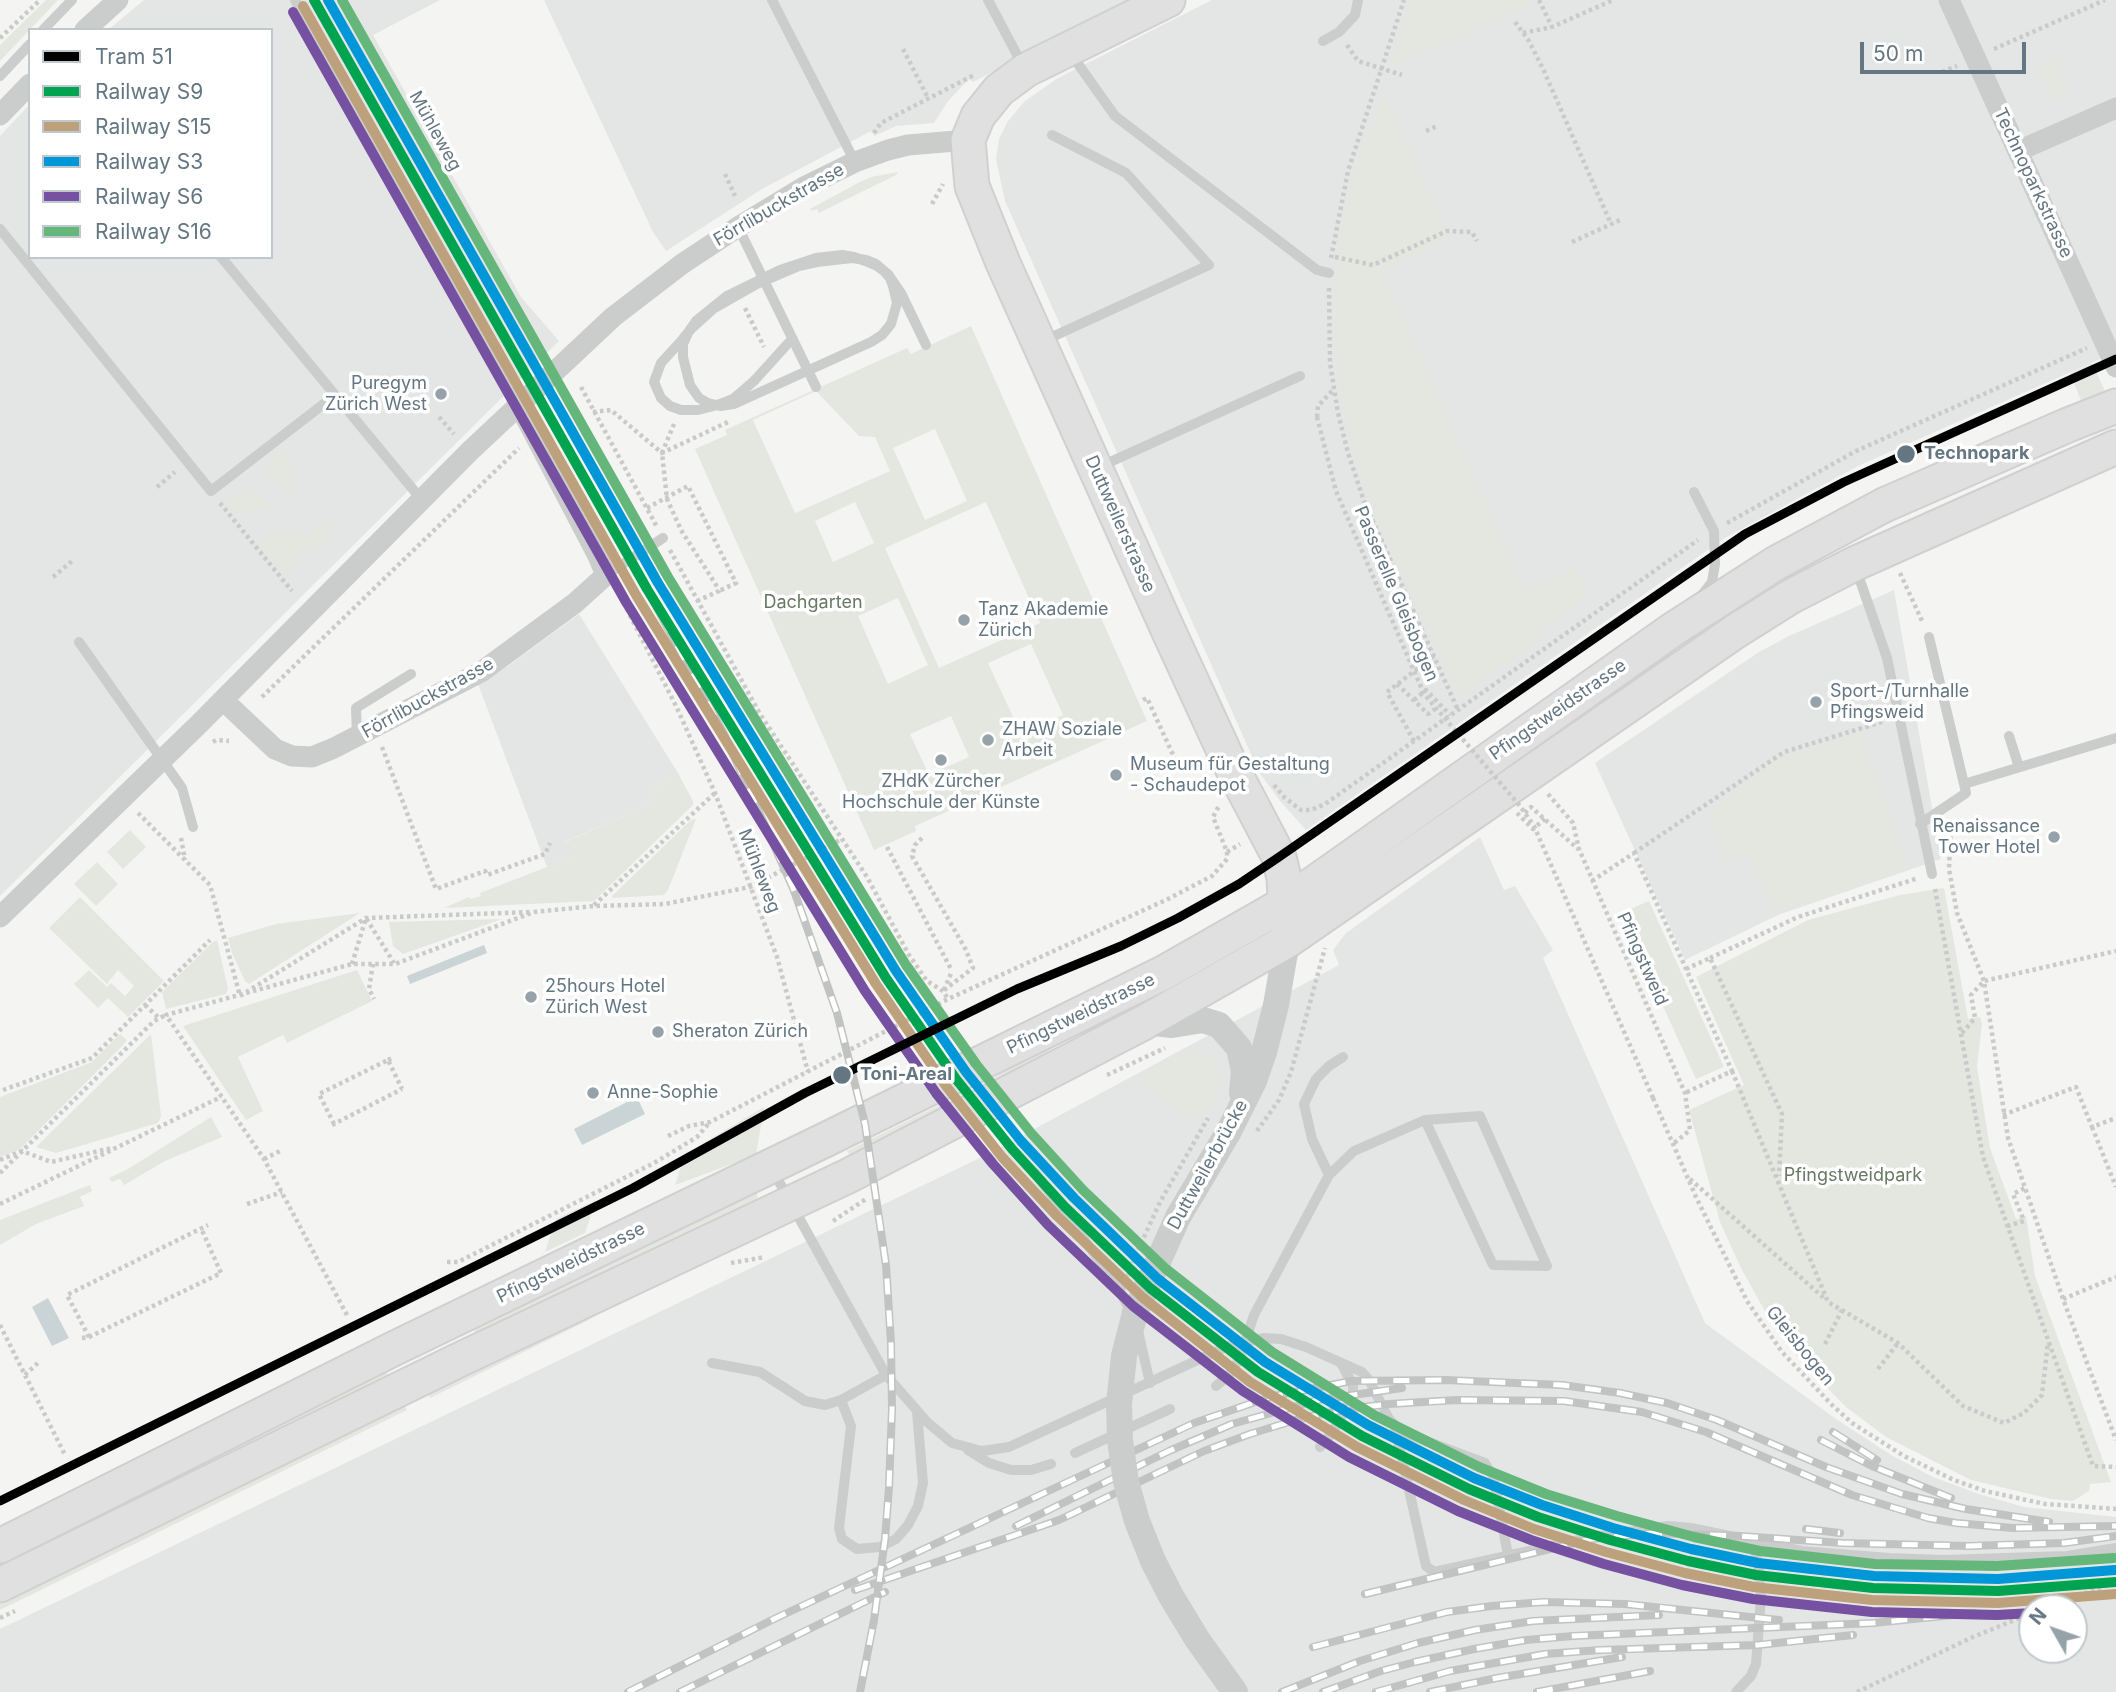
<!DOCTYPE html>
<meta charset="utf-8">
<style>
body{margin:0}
#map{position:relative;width:2116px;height:1692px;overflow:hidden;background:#f4f4f2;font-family:Inter,sans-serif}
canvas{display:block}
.legend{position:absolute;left:28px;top:28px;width:245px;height:231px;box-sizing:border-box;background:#fff;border:2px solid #c1c8cd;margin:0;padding:9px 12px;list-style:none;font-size:21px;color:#647682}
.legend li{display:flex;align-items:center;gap:14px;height:35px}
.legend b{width:35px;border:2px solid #c1c8cd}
.north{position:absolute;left:2018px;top:1594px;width:70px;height:70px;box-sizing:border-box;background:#fff;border:2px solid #c1c8cd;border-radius:50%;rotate:310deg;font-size:19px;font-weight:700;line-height:28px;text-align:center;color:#647682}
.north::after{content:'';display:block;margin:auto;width:24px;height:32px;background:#96a2a9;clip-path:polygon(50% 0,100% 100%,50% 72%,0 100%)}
.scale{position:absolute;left:1860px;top:42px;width:166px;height:32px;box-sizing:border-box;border:4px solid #647682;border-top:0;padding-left:9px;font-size:21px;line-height:24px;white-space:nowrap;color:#647682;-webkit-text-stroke:5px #fff;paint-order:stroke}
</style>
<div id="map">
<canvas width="2116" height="1692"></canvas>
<ul class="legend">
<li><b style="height:9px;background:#000"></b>Tram 51</li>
<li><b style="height:9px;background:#00a34f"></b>Railway S9</li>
<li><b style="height:9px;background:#bda07c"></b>Railway S15</li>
<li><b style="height:9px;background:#0097d8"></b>Railway S3</li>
<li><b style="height:9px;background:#7751a1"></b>Railway S6</li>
<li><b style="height:9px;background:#64b67a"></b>Railway S16</li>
</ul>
<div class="north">N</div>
<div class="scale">50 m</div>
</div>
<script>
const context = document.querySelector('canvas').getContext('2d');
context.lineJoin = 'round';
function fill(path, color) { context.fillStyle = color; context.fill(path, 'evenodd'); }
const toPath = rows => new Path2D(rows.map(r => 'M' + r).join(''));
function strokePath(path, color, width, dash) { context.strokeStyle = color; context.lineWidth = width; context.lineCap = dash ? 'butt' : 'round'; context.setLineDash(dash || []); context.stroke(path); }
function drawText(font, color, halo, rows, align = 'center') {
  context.font = font + ' Inter,sans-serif'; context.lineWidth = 7; context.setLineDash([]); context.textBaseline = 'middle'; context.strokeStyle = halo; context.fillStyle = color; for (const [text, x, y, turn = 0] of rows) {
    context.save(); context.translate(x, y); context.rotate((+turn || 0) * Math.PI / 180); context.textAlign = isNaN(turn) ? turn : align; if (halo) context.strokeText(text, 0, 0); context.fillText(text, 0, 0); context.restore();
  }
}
fill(toPath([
 [144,0,440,0,373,35,521,297,559,341,0,896,0,136,30,104,30,257,271,257,271,30,108,30],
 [544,0,1132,0,973,82,969,79,948,101,934,123,896,126,874,136,871,131,762,189,666,251,653,232],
 [1212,0,2116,0,2116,352,1858,466,1725,538,1306,830,1280,801,1259,772,1005,201,996,159,999,139,1008,121,1025,101,1058,78],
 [1894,590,1941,859,1778,915,1685,960,1595,763,1759,652,1789,636],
 [579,614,678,773,650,789,655,803,564,842,570,858,547,867,478,684,508,666],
 [1480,837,1504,890,1515,886,1553,950,1543,958,1705,1323,1836,1419,1891,1455,1933,1477,1979,1494,2024,1507,2116,1517,2116,1692,0,1692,0,1629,986,1155,1339,965,1333,950,1346,933],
 [2032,1608,2074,1608,2074,1650,2032,1650]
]), '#e4e6e5');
fill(toPath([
 [46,0,58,0,0,61,0,45],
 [1411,0,1529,0,1530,4,1390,67],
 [2054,57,2069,93,2053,101,2037,64],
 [1387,100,1450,237,1382,270,1522,584,1523,591,1575,568,1589,597,1539,629,1542,637,1459,695,1381,527,1362,476,1348,425,1339,379,1335,305,1338,253,1348,201,1363,148,1381,103],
 [898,172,896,175,819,213,817,209,812,211,810,209,858,183,871,177],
 [971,326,1147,721,915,826,916,831,874,850,695,449,727,435,725,430,907,348,911,354],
 [816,391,859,436,875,437,890,471,795,513,753,420],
 [935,429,967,501,925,520,893,448],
 [855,502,874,543,833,562,815,521],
 [986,502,1040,623,939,668,885,548],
 [898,598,928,665,888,684,858,616],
 [1031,644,1063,715,1021,734,988,663],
 [951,716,969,757,929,775,910,734],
 [2092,363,2104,389,2102,398,2083,406,2070,373],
 [2064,436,2067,444,1915,511,1840,547,1390,856,1384,848,1801,561],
 [280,449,289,453,293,475,294,487,291,491,266,468,271,457],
 [245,490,259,492,272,506,270,508,256,509,244,516,228,509,224,505,228,496],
 [330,523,332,528,327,543,299,551,296,565,289,574,284,574,274,564,261,547,259,540,267,534,283,529,294,529,299,534,307,534,317,526],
 [1859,732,1907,868,1818,900,1774,912,1749,854,1728,861,1708,811,1785,755],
 [678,773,693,801,693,805,594,901,444,908,469,897,471,899,481,896,480,893,570,858,563,843,654,803,650,789],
 [696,819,668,890,664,895,612,898,613,895,691,820],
 [130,830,146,847,123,869,107,852],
 [97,862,118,884,96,906,74,884],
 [1944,888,1968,1019,1980,1017,1982,1024,1977,1067,1990,1148,2016,1219,2026,1216,2035,1276,2111,1482,2090,1484,2089,1491,2073,1501,2051,1499,1971,1480,1886,1437,1846,1407,1801,1361,1773,1326,1741,1268,1720,1222,1689,1110,1744,1085,1696,977,1808,920,1900,895],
 [80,897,164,981,128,1017,108,998,98,1008,74,984,89,970,107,987,111,983,125,996,134,986,118,970,107,984,49,928],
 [1649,901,1724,1067,1696,1079,1621,913],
 [360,913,249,984,245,981,232,953,228,938,276,924],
 [502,919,403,954,393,946,389,922],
 [217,940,228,989,226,994,166,1009,162,992,213,942],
 [1198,967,1201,972,1053,1048,1009,1078,851,1157,847,1151,996,1077,1016,1064],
 [357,970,372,1001,287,1043,283,1035,238,1057,263,1111,246,1120,183,1026],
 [120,1034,127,1040,123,1045,19,1150,0,1157,0,1097,92,1062],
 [151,1034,161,1116,158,1123,56,1153,36,1147],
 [1191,1052,1200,1052,1215,1058,1222,1073,1213,1102,1199,1121,1134,1082,1163,1062],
 [764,1107,756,1155,675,1185,685,1154],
 [211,1117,222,1137,165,1161,124,1185,120,1179,112,1182,109,1178,128,1169],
 [90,1185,92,1191,80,1197,84,1206,36,1224,0,1245,0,1220],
 [757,1193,758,1202,478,1336,474,1330,476,1322,738,1194],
 [596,1200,585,1233,545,1252,556,1219],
 [593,1318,430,1398,427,1389,551,1330],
 [385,1367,388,1375,21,1555,0,1569,0,1560],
 [403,1402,407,1410,0,1610,0,1601]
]), '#e4e7e0');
fill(toPath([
 [484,945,487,953,410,984,407,976],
 [637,1097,645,1114,582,1145,574,1129],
 [48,1298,69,1338,52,1346,32,1307]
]), '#cad3d5');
const primary = toPath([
 [1168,0,1026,70,999,90,978,116,968,140,972,186,1003,263,1169,632,1228,760,1279,857,1284,878,1286,921],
 [0,1546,393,1349,829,1138,1165,972,1286,903,1672,630,1776,563,1884,505,2068,425,2116,406],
 [0,1585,459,1360,848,1176,1145,1022,1287,941,1736,631,1790,597,1854,564,2116,447]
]);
strokePath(primary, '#d0d0d0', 37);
strokePath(toPath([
 [345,0,542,349],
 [1539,0,1552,27],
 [1515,22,1529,41,1544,71,1611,224],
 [1523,33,1552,27,1613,0],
 [0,38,40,0],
 [1347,45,1358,61,1402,75],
 [903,49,928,98],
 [1994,49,2105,0],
 [1942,72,1957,66],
 [1426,131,1437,126],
 [874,133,881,123,974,75],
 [725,174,735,196],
 [932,204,943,184],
 [1572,242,1620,220],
 [1335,257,1373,265,1447,231,1472,232,1477,241],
 [1331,258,1348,171,1404,0],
 [1329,288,1330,363,1338,413,1348,453,1364,501,1458,710],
 [745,308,764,347],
 [581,387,657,527],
 [593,412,611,410,662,453,728,422],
 [439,417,454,434],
 [1317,417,1318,406,1333,390],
 [157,487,175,472],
 [220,503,292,591],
 [647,508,688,486,736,583,719,591],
 [1727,523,1856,451,2087,348],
 [670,550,760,714,867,877,909,955,927,981,943,991,948,999],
 [1900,573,1923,623],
 [53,577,72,561],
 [617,590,677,708,715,793,777,957,808,1072],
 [697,601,719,591,718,588],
 [1397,684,1428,714,1435,709],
 [262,697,519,448],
 [1143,700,1147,698,1180,770,1190,765],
 [1414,700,1426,690,1450,715],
 [1414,741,1387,692,1434,656],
 [213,742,216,740,229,741],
 [382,747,436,889,485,871,487,875,545,854,550,843],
 [1274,785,1285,798,1301,810,1311,810,1325,804,1698,540],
 [1548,794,1573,823,1579,849,1685,1093,1690,1130,1673,1144],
 [138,813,210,885,240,996,366,918,530,912],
 [1517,813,1533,829,1545,819],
 [1525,813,1531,807,1578,849],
 [1951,822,1949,869,1957,913,1984,981,2008,1138,2063,1299,2116,1440],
 [181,838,185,860],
 [922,838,915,845,912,856,966,950,973,968,943,991],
 [1227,852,1240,844],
 [1634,853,1784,752,1885,721],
 [1592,881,1634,853,1732,1071,1685,1093],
 [1935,889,1983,1157,2093,1466,2116,1467],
 [594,905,715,793],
 [1710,958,1798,917,1918,878],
 [352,964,366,918,394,963],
 [373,964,369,989,374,999],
 [1686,969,1710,958,1782,1114,1779,1176],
 [944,990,952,971],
 [145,1005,159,1018],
 [1962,1033,1975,1018,1971,995,1984,981,2116,951],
 [388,1060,394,1057],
 [1732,1071,1828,1302,1898,1343,1963,1406,2004,1423,2024,1413,2042,1395,2048,1342],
 [1107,1075,1165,1048],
 [3,1090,92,1058,210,940],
 [1653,1098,1696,1197,1747,1301,1782,1352,1832,1405,1852,1423,1904,1456,1954,1480,1985,1491,2045,1504,2116,1509],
 [2003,1115,2076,1087,2092,1127,2116,1118],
 [334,1124,319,1094,388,1060,402,1089],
 [332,1125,402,1089],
 [2092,1127,2116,1187],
 [1257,1131,1279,1100,1291,1072,1325,948],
 [668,1136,689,1126,710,1122,948,999,1166,900,1212,876,1227,859,1227,852,1213,817,1220,804],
 [264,1159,282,1150],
 [0,1160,22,1151,51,1162,112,1148],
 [0,1173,154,1021,166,1015],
 [1690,1179,1825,1299],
 [0,1204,221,1097],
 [247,1204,282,1192],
 [833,1221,866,1199],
 [2007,1226,2024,1221,2013,1194,2025,1188],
 [447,1262,458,1262,654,1163,697,1137,710,1122],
 [731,1263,765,1257],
 [2063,1299,2116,1277],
 [347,1315,264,1159,166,1015,352,964,395,964,534,912,594,906,665,904,750,887,842,839],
 [0,1325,65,1455],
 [89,1337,221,1273,201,1228],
 [82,1338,89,1337,67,1295,208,1225],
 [1825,1344,1842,1310],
 [1878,1369,1898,1343],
 [25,1375,40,1361],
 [2045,1608,2116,1582],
 [0,1618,15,1611],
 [1857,1692,1973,1637,2032,1613]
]), '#cacaca', 4.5, [3.5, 3.5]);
strokePath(toPath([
 [295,0,519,405],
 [772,0,855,162],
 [988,0,1023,66],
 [43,30,72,0],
 [1323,41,1339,32,1355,15,1358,0],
 [1071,54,1115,116,1317,270,1329,273],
 [0,76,30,44],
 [738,227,816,387],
 [0,229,211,491,334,396],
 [221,257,421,499],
 [1041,342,1209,265,1126,173,1052,135],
 [754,381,792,339],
 [1099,467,1300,376],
 [1694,492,1714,531,1715,564,1712,582,1701,596],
 [1855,566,1887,658,1932,874],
 [606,575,663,538],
 [1929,637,1964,784,2116,738],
 [79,642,182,788,193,827],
 [357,736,356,708,411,674],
 [2009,736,2019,767],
 [1920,824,1966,793,1964,784],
 [772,1169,886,1375,927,1422,952,1443,982,1451,1009,1447,1228,1346,1263,1338,1281,1339,1306,1347,1362,1372,1369,1380,1389,1419,1402,1432,1485,1463,1493,1476,1508,1555],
 [1035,1173,1116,1283,1131,1313],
 [1329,1175,1312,1139,1304,1104,1316,1079,1329,1066,1343,1057],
 [1138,1331,1150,1383],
 [712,1363,760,1372,805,1401,825,1405,841,1400,886,1375],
 [1216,1386,1229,1375,1239,1360,1254,1315,1329,1175,1354,1151,1425,1120,1493,1265,1547,1266,1480,1116,1425,1120],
 [841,1400,851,1426,839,1528,842,1539,857,1549,880,1547,896,1539,908,1525,918,1506,923,1483,917,1412],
 [1395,1427,1426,1566,1434,1572,1588,1538,1668,1526,1691,1528,1802,1551,1889,1558,1944,1560,2067,1556,2116,1548],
 [1320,1447,1332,1433,1353,1396,1353,1385,1341,1363],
 [968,1450,989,1463,1011,1470,1031,1470,1051,1464],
 [1075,1453,1170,1409],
 [1736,1692,1751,1676,1756,1664,1761,1597,1758,1564,1752,1540]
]), '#cbcdcd', 10);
strokePath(toPath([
 [1949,0,2116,367],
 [85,30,118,0],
 [0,115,30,84],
 [2018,151,2116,108],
 [223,700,275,749,292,756,312,757,334,748,481,672,575,603,606,575,598,556,519,405],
 [0,917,199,724,470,451,613,317,682,264,738,227,804,187,855,162,888,150,908,145,968,140]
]), '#cbcdcd', 21);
strokePath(toPath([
 [1145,1022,1172,1025,1203,1020,1219,1025,1239,1048,1244,1071,1242,1093],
 [1135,1313,1178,1217,1229,1131,1254,1081,1264,1052,1276,1005,1287,941]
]), '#cbcdcd', 26);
strokePath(primary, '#e0e0e0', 33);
const rail = toPath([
 [647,589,724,734,793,888,837,1013,865,1124,886,1265,891,1343,892,1409,889,1487,885,1539,874,1620,860,1692],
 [1833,1432,1877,1460],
 [1821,1440,1872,1466,1951,1498],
 [1016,1526,1169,1451,1232,1424,1318,1400,1402,1388],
 [1806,1529,1840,1533],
 [855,1590,1059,1520,1204,1451,1250,1434,1299,1419,1346,1409,1389,1404,1457,1400,1564,1401,1642,1412,1706,1432,1852,1495,1928,1518,1956,1523,2013,1528,2116,1526],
 [1365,1594,1591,1539,1653,1533,1740,1536,1842,1543,1969,1546,2064,1543,2116,1536],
 [1313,1647,1447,1612,1492,1606,1543,1602,1625,1604,1779,1620],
 [628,1692,774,1619,1194,1423,1270,1397,1351,1381,1446,1380,1562,1385,1620,1393,1667,1403,1717,1420,1826,1467,1902,1494,1966,1509,2049,1522],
 [680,1692,885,1592],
 [1282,1692,1360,1661,1418,1643,1475,1630,1533,1621,1659,1615],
 [1323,1692,1381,1671,1415,1662,1474,1649,1526,1640,1573,1636,1873,1623,1974,1613],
 [1376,1692,1450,1671,1545,1654,1600,1650,1758,1645,1853,1635],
 [1430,1692,1497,1678,1622,1657],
 [1537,1692,1650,1671]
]);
strokePath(rail, '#c1c2c2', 8);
strokePath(rail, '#fff', 5, [16]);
strokePath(toPath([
 [1317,417,1336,491,1424,694,1520,806,1534,826,1653,1098],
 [674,424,662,453,667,499,681,530,718,588],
 [887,847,952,971],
 [1121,1296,1134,1259,1160,1202,1208,1118]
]), '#cacaca', 4.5, [3.5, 3.5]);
strokePath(toPath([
 [754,381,733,399,723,403,710,407,698,410,681,410,670,406,661,398,654,382,661,363,682,340,691,329,713,309,757,284,799,266,817,262,852,258,866,260,876,264,884,271,890,278,893,286,897,303,891,324,882,335,871,342,734,404,720,406,708,403,699,398,690,385,683,357,683,344,689,331,696,321,727,296,780,270,816,258,842,255,854,257,865,261,877,266,888,274,901,293,926,345]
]), '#cbcdcd', 10);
strokePath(toPath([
 [1135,1313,1124,1356,1119,1404,1120,1440,1126,1482,1137,1521,1153,1561,1171,1596,1197,1639,1235,1692]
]), '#cbcdcd', 26);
strokePath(toPath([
 [314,0,647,589,886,978,956,1079,1012,1149,1065,1207,1150,1288,1258,1372,1362,1436,1469,1489,1538,1517,1610,1540,1688,1561,1756,1575,1873,1588,1998,1591,2116,1582]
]), '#00a34f', 10);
strokePath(toPath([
 [303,6,636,595,876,984,946,1086,1002,1157,1057,1216,1142,1297,1250,1382,1357,1447,1464,1500,1534,1529,1606,1552,1685,1573,1754,1587,1872,1600,1998,1603,2116,1594]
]), '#bda07c', 10);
strokePath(toPath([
 [328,0,658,583,896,971,966,1072,1021,1141,1074,1198,1158,1279,1265,1362,1368,1425,1474,1478,1542,1505,1613,1528,1691,1549,1758,1563,1874,1576,1998,1579,2115,1570]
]), '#0097d8', 10);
strokePath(toPath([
 [293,12,626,602,865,991,936,1093,993,1164,1048,1225,1133,1306,1243,1391,1349,1457,1458,1511,1531,1540,1604,1564,1682,1585,1753,1599,1872,1612,1997,1615,2032,1613]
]), '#7751a1', 10);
strokePath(toPath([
 [342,0,668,577,906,965,976,1064,1031,1133,1083,1190,1166,1269,1272,1352,1374,1415,1479,1467,1546,1494,1617,1516,1694,1537,1760,1551,1875,1564,1997,1566,2114,1558]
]), '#64b67a', 10);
strokePath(toPath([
 [0,1501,633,1188,805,1093,1017,989,1121,946,1178,918,1239,884,1279,857,1745,534,1844,482,2116,359]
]), '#000', 9);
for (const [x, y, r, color] of [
 [441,394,7,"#96a2a9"],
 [1906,454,10,"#647682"],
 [964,620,7,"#96a2a9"],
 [1816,702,7,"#96a2a9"],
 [988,740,7,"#96a2a9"],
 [941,760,7,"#96a2a9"],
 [1116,775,7,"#96a2a9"],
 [2054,837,7,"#96a2a9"],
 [531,997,7,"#96a2a9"],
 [658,1032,7,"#96a2a9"],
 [842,1075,10,"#647682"],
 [593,1093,7,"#96a2a9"]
]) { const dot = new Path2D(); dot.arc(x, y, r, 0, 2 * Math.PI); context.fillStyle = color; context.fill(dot); strokePath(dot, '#fff', 2.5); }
drawText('18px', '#647682', '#fff', [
 ["Mühleweg",435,131,61],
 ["Technoparkstrasse",2033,183,65],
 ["Förrlibuckstrasse",779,205,-30],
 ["Duttweilerstrasse",1120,524,66],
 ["Passerelle Gleisbogen",1396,594,67],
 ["Förrlibuckstrasse",428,698,-29],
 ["Pfingstweidstrasse",1558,710,-35],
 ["Mühleweg",759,871,69],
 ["Pfingstweid",1642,959,66],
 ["Pfingstweidstrasse",1081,1014,-26],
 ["Duttweilerbrücke",1208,1165,-61],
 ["Pfingstweidstrasse",571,1263,-26],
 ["Gleisbogen",1800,1346,51]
]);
drawText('18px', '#647682', '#fff', [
 ["Puregym",427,384,"right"],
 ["Zürich West",427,405,"right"],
 ["Tanz Akademie",978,610],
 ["Zürich",978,631],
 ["Sport-/Turnhalle",1830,692],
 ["Pfingsweid",1830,713],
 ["ZHAW Soziale",1002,730],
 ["Arbeit",1002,751],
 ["Museum für Gestaltung",1130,765],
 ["- Schaudepot",1130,786],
 ["ZHdK Zürcher",941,782,"center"],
 ["Hochschule der Künste",941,803,"center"],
 ["Renaissance",2040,827,"right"],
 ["Tower Hotel",2040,848,"right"],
 ["25hours Hotel",545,987],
 ["Zürich West",545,1008],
 ["Sheraton Zürich",672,1032],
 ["Anne-Sophie",607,1093]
], 'left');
drawText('bold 18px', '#647682', '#fff', [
 ["Technopark",1924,454],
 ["Toni-Areal",860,1075]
], 'left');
drawText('18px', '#687963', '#fff', [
 ["Dachgarten",813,603],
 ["Pfingstweidpark",1853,1176]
]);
</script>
